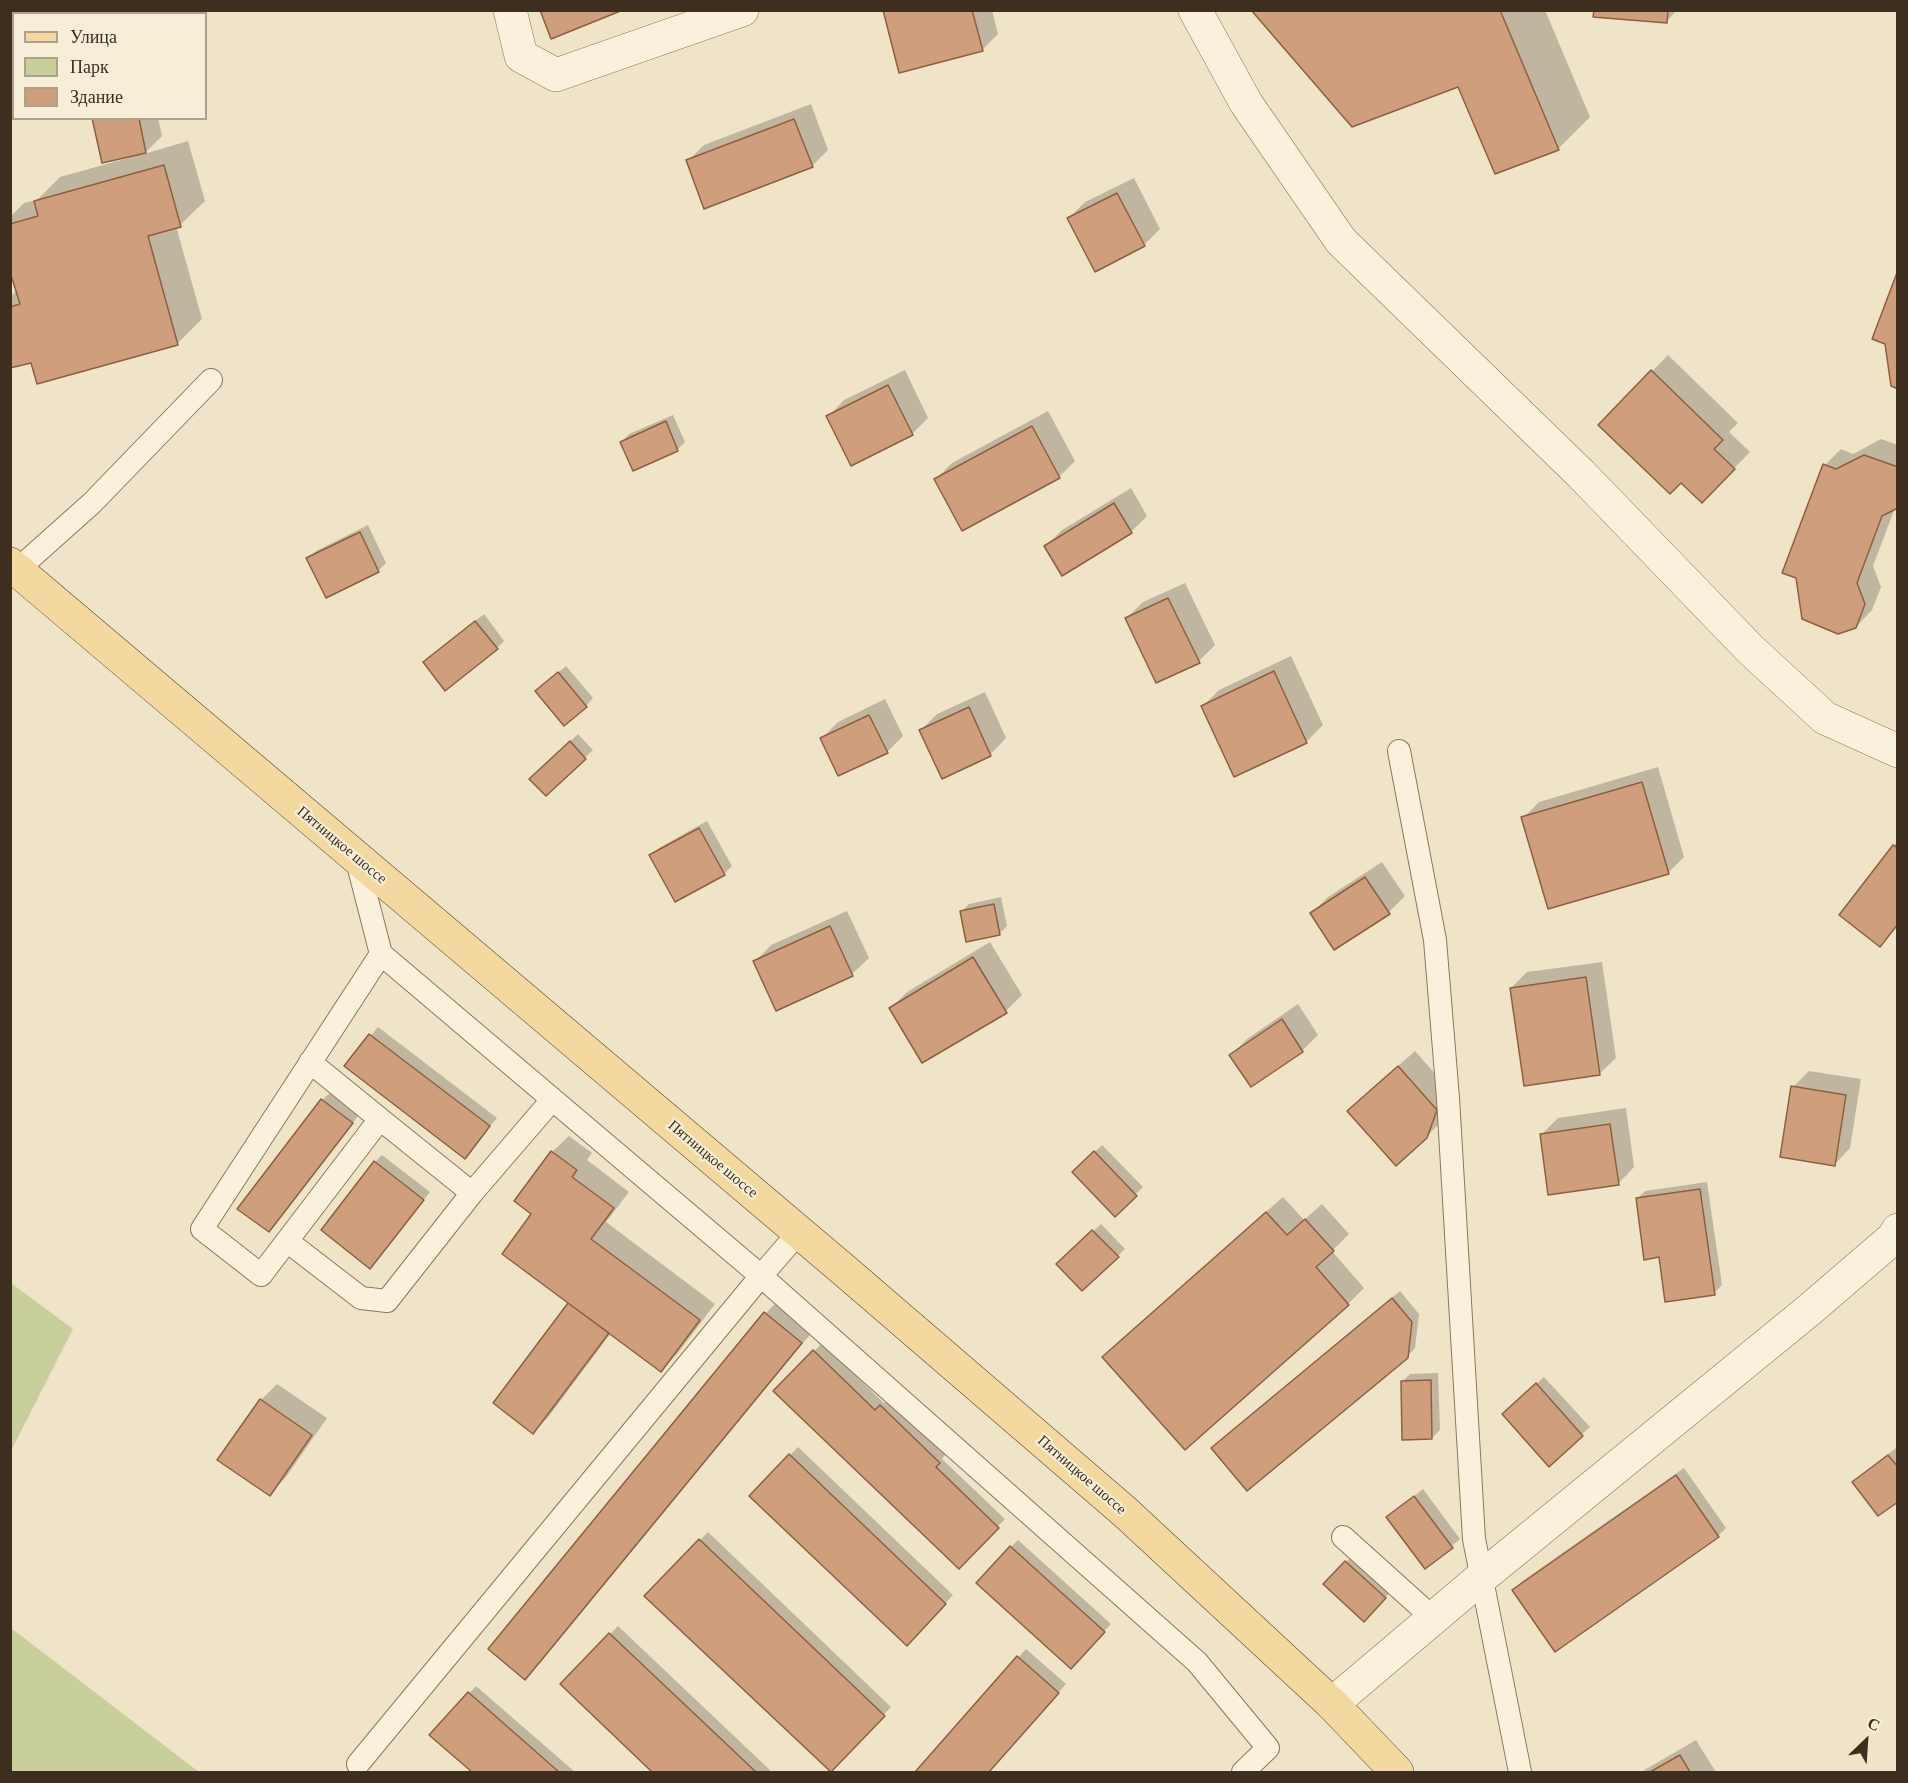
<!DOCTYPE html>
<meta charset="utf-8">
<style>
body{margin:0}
#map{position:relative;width:1908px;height:1783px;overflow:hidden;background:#f0e4c8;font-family:"Crimson Pro",serif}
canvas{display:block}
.frame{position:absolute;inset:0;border:12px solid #3d2e20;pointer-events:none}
.legend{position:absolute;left:12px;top:12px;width:195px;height:108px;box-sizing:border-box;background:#f7eed8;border:2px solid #ada18e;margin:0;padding:8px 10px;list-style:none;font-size:18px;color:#3d2e20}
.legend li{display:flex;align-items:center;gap:12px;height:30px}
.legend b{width:30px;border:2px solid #ada18e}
.north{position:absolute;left:1836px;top:1711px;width:60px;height:60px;-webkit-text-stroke:4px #f7eed8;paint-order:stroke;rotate:25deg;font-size:16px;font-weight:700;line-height:24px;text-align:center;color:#3d2e20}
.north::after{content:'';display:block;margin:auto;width:21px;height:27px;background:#3d2e20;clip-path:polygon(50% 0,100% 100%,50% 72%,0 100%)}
</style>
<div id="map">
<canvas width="1908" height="1783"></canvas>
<div class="frame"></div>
<ul class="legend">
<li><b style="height:8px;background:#f3d9a0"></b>Улица</li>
<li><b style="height:16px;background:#c9cf9b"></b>Парк</li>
<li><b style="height:16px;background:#cf9f7d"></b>Здание</li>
</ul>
<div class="north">С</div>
</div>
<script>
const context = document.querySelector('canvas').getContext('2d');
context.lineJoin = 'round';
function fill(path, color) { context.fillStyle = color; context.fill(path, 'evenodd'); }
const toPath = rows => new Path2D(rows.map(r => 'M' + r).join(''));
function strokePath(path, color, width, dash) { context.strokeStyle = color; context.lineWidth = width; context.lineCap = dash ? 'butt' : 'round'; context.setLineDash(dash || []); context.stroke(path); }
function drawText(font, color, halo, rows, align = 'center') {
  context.font = font + ' "Crimson Pro",serif'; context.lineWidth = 4.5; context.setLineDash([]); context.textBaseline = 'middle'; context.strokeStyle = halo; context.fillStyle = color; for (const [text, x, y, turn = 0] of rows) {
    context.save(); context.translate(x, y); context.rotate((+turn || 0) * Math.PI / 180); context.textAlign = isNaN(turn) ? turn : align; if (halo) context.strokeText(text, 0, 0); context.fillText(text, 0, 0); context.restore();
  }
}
fill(toPath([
 [11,1283,73,1329,11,1451],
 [10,1628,11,1628,199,1772,11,1772]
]), '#c9cf9b');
fill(toPath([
 [885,10,992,10,998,34,982,50],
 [1253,10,1545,10,1590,117,1558,149,1459,85],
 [1595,10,1677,10,1667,21],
 [811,104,828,150,812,166,688,161,704,145],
 [94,118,158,118,162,136,144,154,188,141,205,201,180,225,176,226,202,319,177,344,10,365,10,297,17,290,10,266,10,217,24,203,37,200,60,177,128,158],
 [1134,178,1160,229,1144,245,1069,218,1085,202],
 [1668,355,1738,423,1729,432,1750,452,1702,501,1681,481,1600,425],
 [905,370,928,418,912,434,828,417,844,400],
 [1048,411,1075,461,1059,477,936,479,952,463],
 [673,415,685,442,678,449,634,469,622,442,629,434],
 [1881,439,1898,445,1898,507,1895,508,1873,566,1881,587,1872,610,1856,627,1825,465,1841,449,1853,454],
 [1131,488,1147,516,1131,532,1062,574,1046,546,1062,530],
 [368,525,386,563,378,571,308,558,316,551],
 [1185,583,1215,645,1199,661,1127,618,1143,602],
 [484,614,504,641,497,648,432,655],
 [1291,656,1323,725,1307,741,1235,775,1203,706,1219,690],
 [566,666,593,698,586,706,544,684],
 [985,692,1006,738,990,755,921,730,937,714],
 [885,699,903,736,887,752,822,738,838,722],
 [578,734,593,750,546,794,532,779],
 [1658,767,1684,857,1668,873,1523,818,1539,802],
 [707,821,732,866,724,874,651,855,659,848],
 [1898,842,1898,926,1880,945,1894,845],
 [1382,862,1405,896,1389,912,1312,913,1328,897],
 [1001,897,1007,926,999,934,962,911,969,904],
 [847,911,869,958,852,974,776,1009,755,962,771,945],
 [990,942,1022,995,1006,1011,923,1061,891,1008,907,992],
 [1602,962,1616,1058,1599,1074,1511,988,1527,972],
 [1298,1004,1318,1035,1302,1051,1251,1085,1231,1055,1247,1039],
 [378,1027,497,1118,465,1157,346,1066],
 [1415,1051,1452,1093,1443,1120,1426,1137,1365,1095],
 [1809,1071,1861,1079,1850,1148,1834,1165,1793,1087],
 [330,1093,359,1115,269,1230,322,1100],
 [1626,1108,1634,1167,1618,1184,1541,1135,1558,1118],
 [569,1136,592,1153,587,1160,629,1192,606,1222,715,1304,677,1354,661,1370,611,1333,549,1416,533,1432,495,1403,570,1303,533,1214,516,1201,552,1152],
 [1102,1145,1143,1187,1115,1215,1074,1172],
 [382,1155,430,1192,370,1267,375,1162],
 [1707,1182,1722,1285,1714,1293,1660,1256,1637,1199,1645,1191],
 [1283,1197,1304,1220,1322,1204,1349,1234,1332,1251,1364,1288,1348,1304,1120,1341],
 [1101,1224,1125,1249,1083,1289,1058,1264],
 [1400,1291,1419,1314,1415,1348,1407,1357,1221,1440],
 [782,1297,817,1326,541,1662,525,1678,766,1313],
 [822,1343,884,1403,889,1399,946,1454,942,1459,1005,1519,959,1567,775,1391],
 [1438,1373,1440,1430,1432,1438,1402,1382,1410,1374],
 [1544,1377,1590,1427,1549,1465,1511,1407],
 [277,1384,327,1418,286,1477,270,1494,261,1400],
 [798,1447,953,1595,907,1644,751,1496],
 [1896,1448,1898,1500,1854,1482,1862,1474],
 [1684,1468,1726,1528,1718,1536,1555,1649,1514,1590,1521,1582],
 [1423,1489,1460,1539,1425,1567,1388,1518],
 [708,1532,891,1707,830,1771,646,1596],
 [1018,1540,1111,1624,1078,1660,1011,1547],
 [1354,1554,1393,1589,1372,1612,1325,1584],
 [618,1626,772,1772,654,1772,562,1684],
 [1026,1649,1066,1684,988,1772,917,1772],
 [476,1686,575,1772,474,1772,431,1735],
 [1696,1740,1716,1772,1641,1772]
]), '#0003');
const building = toPath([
 [540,10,623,10,551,39,540,10],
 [883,10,972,10,983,51,899,73,883,10],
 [1251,10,1500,10,1559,150,1495,174,1458,87,1352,127,1251,10],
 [1594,10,1668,10,1667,23,1593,17,1594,10],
 [92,118,139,118,146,153,102,163,92,118],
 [794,119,813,167,704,209,686,160,794,119],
 [164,165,181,227,148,236,178,345,37,384,31,363,10,368,10,307,20,304,10,272,10,224,38,216,34,201,164,165],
 [1117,193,1145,246,1095,272,1067,218,1117,193],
 [1898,270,1898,389,1891,386,1885,344,1872,339,1898,270],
 [1651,370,1723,440,1714,449,1735,469,1702,503,1681,483,1670,494,1598,425,1651,370],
 [888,385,913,435,851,466,826,416,888,385],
 [666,421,678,451,633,471,620,442,666,421],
 [1032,426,1060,478,962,531,934,479,1032,426],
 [1864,455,1898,467,1898,508,1882,516,1857,583,1865,604,1856,628,1838,634,1802,619,1796,578,1782,573,1823,464,1836,469,1864,455],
 [1114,503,1132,533,1062,576,1044,546,1114,503],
 [360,532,379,572,326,598,306,558,360,532],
 [1168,598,1200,663,1156,683,1125,618,1168,598],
 [475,621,498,649,445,691,423,662,475,621],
 [1274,671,1307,743,1234,777,1201,706,1274,671],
 [558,672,587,707,564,726,535,691,558,672],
 [969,707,991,756,942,779,919,730,969,707],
 [869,715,888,753,838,776,820,738,869,715],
 [570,741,586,759,546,796,529,779,570,741],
 [1642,782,1669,874,1548,909,1521,817,1642,782],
 [699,828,725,875,675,902,649,855,699,828],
 [1893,845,1898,848,1898,924,1880,947,1839,915,1893,845],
 [1365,877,1390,914,1334,950,1310,913,1365,877],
 [994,904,1000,935,966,942,960,911,994,904],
 [830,926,853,976,776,1011,753,961,830,926],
 [973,957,1007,1013,922,1063,889,1008,973,957],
 [1586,977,1600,1075,1524,1086,1510,988,1586,977],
 [1282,1019,1303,1052,1251,1087,1229,1055,1282,1019],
 [369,1034,490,1126,465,1159,344,1066,369,1034],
 [1398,1066,1437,1110,1427,1138,1396,1166,1347,1111,1398,1066],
 [1791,1086,1846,1095,1835,1166,1780,1157,1791,1086],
 [321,1099,353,1123,269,1232,237,1209,321,1099],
 [1610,1124,1619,1185,1548,1195,1540,1134,1610,1124],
 [551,1151,577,1170,572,1177,614,1208,591,1239,700,1320,661,1372,502,1254,531,1214,514,1201,551,1151],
 [1094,1151,1137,1196,1115,1217,1072,1172,1094,1151],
 [374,1161,424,1200,370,1269,321,1230,374,1161],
 [1700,1189,1715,1295,1665,1302,1659,1257,1644,1260,1636,1198,1700,1189],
 [1266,1212,1287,1235,1305,1219,1334,1251,1316,1267,1349,1305,1185,1450,1102,1357,1266,1212],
 [1092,1230,1119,1257,1082,1291,1056,1264,1092,1230],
 [1392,1298,1412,1322,1408,1358,1247,1491,1211,1448,1392,1298],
 [568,1303,609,1333,533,1434,493,1403,568,1303],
 [764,1312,802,1343,525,1680,488,1649,764,1312],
 [813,1350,875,1410,880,1405,940,1463,936,1467,999,1528,959,1569,773,1391,813,1350],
 [1431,1380,1432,1439,1402,1440,1401,1381,1431,1380],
 [1536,1383,1583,1436,1549,1467,1502,1414,1536,1383],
 [260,1399,312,1435,270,1496,217,1460,260,1399],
 [789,1454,946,1604,907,1646,749,1496,789,1454],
 [1888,1455,1898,1467,1898,1502,1878,1516,1852,1482,1888,1455],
 [1676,1475,1719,1537,1555,1652,1512,1590,1676,1475],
 [1414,1496,1453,1548,1425,1569,1386,1517,1414,1496],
 [699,1539,885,1716,831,1772,644,1596,699,1539],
 [1010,1546,1105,1632,1071,1669,976,1583,1010,1546],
 [1345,1561,1386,1598,1364,1622,1323,1584,1345,1561],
 [609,1633,756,1772,652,1772,560,1684,609,1633],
 [1017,1656,1059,1693,989,1772,915,1772,1017,1656],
 [468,1692,559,1772,472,1772,429,1735,468,1692],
 [1680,1755,1690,1772,1650,1772,1680,1755]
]);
fill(building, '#cf9f7d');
strokePath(building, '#8d5f41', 1.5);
const lane = toPath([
 [17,570,92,503,211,380],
 [1399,751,1435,940,1448,1098,1474,1539,1520,1772],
 [356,857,381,954,202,1229,261,1275,380,1119,472,1193],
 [381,954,761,1276,799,1232],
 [310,1062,380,1119],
 [287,1241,361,1298,387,1301,472,1193,552,1100],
 [1343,1537,1433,1618],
 [358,1764,761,1276,1197,1662,1268,1748,1243,1772]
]);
const street = toPath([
 [510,10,521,56,556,75,742,10],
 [1195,10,1246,103,1341,241,1581,474,1751,650,1825,718,1898,751],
 [1332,1704,1482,1577,1808,1311,1893,1238,1898,1230]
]);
const primary = toPath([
 [10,564,845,1271,1125,1512,1332,1704,1397,1772]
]);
strokePath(lane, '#8d765c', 24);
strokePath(street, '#8d765c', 34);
strokePath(primary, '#5b4430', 34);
strokePath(lane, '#faf1dc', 22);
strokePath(street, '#faf1dc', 33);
strokePath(primary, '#f3d9a0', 33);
drawText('15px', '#3d2e20', '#f7eed8', [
 ["Пятницкое шоссе",342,845,40],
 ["Пятницкое шоссе",713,1159,40],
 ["Пятницкое шоссе",1082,1475,41]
]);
</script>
